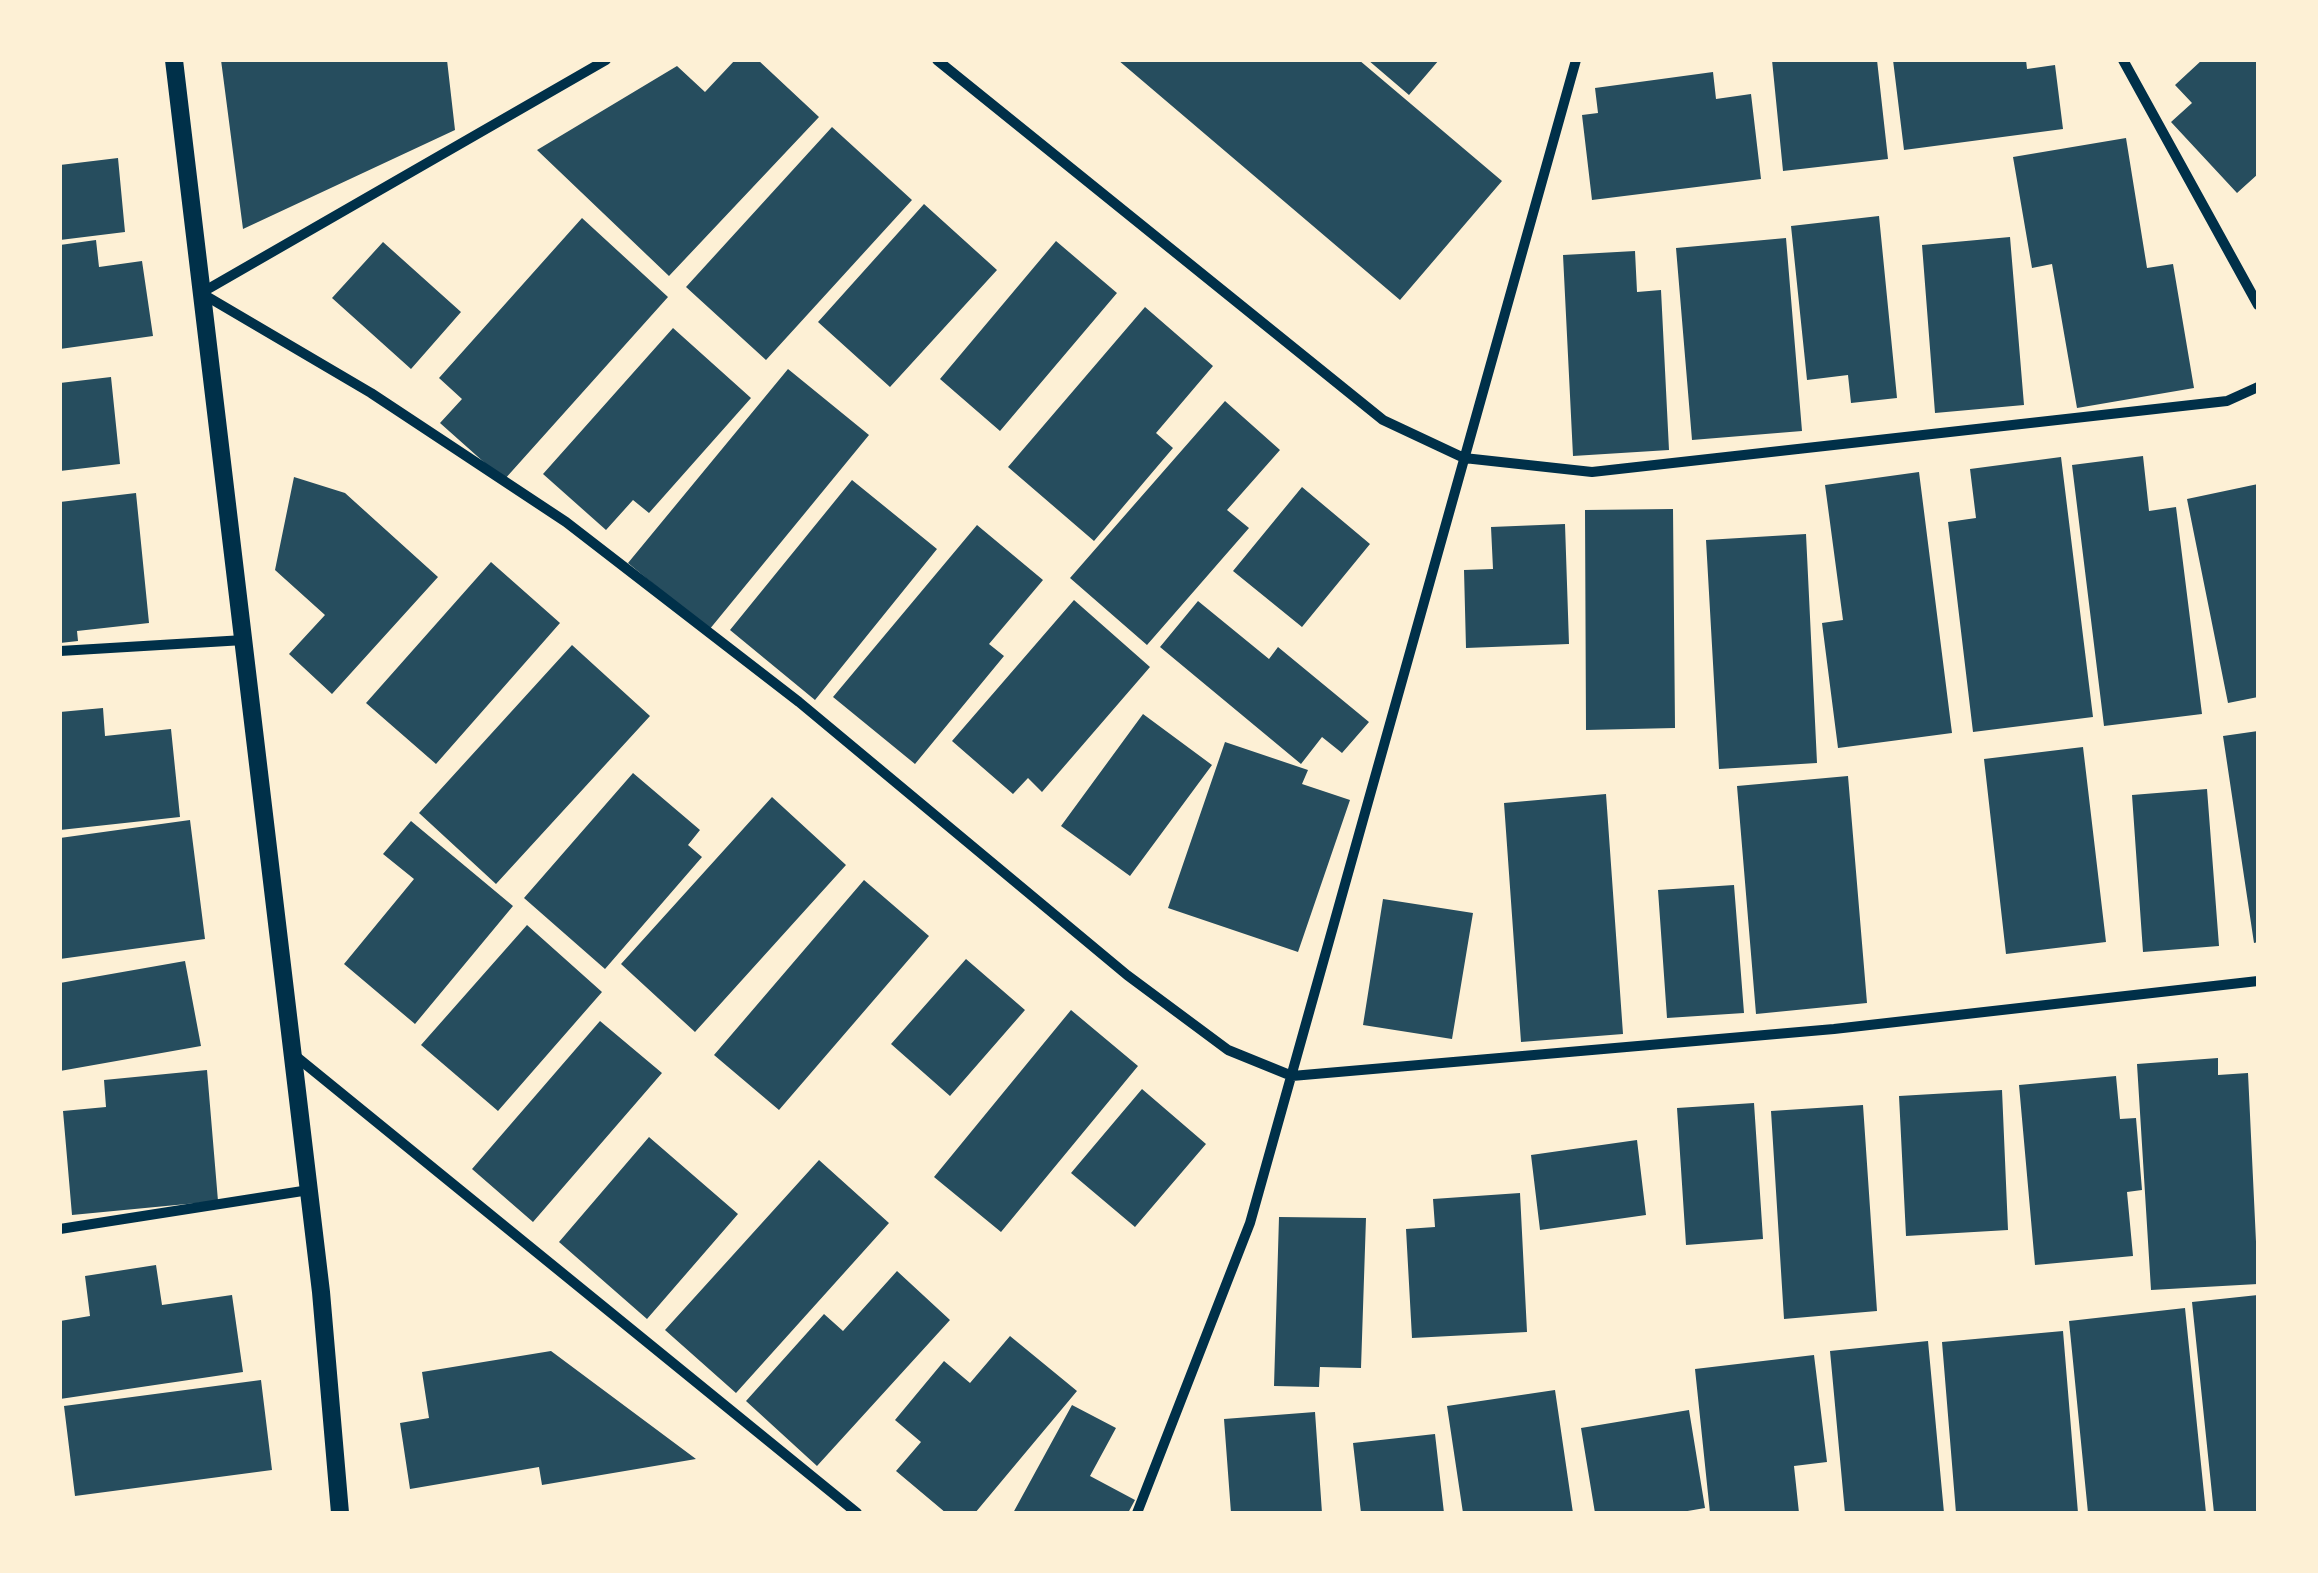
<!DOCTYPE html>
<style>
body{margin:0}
#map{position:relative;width:2318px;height:1573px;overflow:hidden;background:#fdf0d5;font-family:"Open Sans",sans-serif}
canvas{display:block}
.frame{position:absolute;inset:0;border:62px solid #fdf0d5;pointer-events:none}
</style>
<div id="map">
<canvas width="2318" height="1573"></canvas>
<div class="frame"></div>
</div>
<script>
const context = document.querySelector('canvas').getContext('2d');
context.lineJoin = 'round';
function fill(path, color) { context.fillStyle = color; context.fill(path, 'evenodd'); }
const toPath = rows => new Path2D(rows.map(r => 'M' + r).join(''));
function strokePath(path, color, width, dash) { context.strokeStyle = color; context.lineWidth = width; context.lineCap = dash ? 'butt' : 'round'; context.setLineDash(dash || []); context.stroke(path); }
fill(toPath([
 [221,60,447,60,455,130,243,229],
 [735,60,758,60,819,117,669,276,537,150,677,66,705,92],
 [1118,60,1359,60,1502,181,1400,300],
 [1368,60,1439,60,1409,95],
 [1772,60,1877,60,1888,159,1783,171],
 [1893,60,2026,60,2027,69,2055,65,2063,129,1904,150],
 [2202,60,2258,60,2258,174,2237,193,2171,122,2192,103,2175,85],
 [1713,72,1716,99,1751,94,1761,179,1592,200,1582,115,1598,113,1595,88],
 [832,127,912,200,766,360,686,287],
 [2126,138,2147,268,2173,264,2194,388,2077,408,2052,264,2032,268,2013,157],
 [118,158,125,232,60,240,60,165],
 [924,204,997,270,890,387,818,322],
 [1879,216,1897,398,1851,403,1848,375,1807,380,1791,226],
 [582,218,668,297,504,480,440,423,462,399,439,378],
 [2010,237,2024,405,1935,413,1922,245],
 [1786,238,1802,431,1692,440,1676,248],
 [96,240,99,267,142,261,153,336,60,349,60,245],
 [1056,241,1117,293,1000,431,940,379],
 [383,242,461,312,411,369,332,298],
 [1635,251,1637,292,1661,290,1669,450,1573,456,1563,255],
 [1145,307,1213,366,1156,433,1173,448,1094,541,1008,467],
 [673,328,751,398,649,513,633,500,606,530,543,474],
 [788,369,869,435,709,630,628,563],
 [111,377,120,464,60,471,60,383],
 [1225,401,1280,450,1227,510,1249,528,1147,645,1070,578],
 [2143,456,2149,511,2176,507,2202,714,2104,726,2072,465],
 [2061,457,2093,717,1973,732,1948,522,1976,518,1970,469],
 [1919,472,1952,733,1838,748,1822,623,1843,620,1825,485],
 [294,477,345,493,438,577,332,694,289,654,325,615,275,570],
 [852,480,937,549,815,700,730,630],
 [2258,484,2258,697,2228,703,2187,499],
 [1302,487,1370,544,1302,627,1233,571],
 [136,493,149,623,77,631,78,641,60,643,60,502],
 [1673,509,1675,728,1586,730,1585,510],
 [1565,524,1569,644,1466,648,1464,570,1493,569,1491,527],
 [977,525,1043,580,989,644,1004,656,915,764,833,697],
 [1806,534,1817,763,1719,769,1706,540],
 [491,562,560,623,436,764,366,703],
 [1074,600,1150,667,1042,792,1028,778,1013,794,952,741],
 [1198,601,1269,659,1278,647,1369,722,1342,753,1322,737,1301,764,1160,647],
 [572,645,650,716,496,884,419,813],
 [103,708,105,736,171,729,180,817,60,830,60,712],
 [1143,714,1212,765,1130,876,1061,826],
 [2258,731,2258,942,2254,943,2223,736],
 [1225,742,1308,770,1302,784,1350,800,1298,952,1168,908],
 [2083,747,2106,942,2006,954,1984,759],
 [633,773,700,830,688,845,702,857,605,969,524,898],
 [1848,776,1867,1003,1756,1014,1737,786],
 [2207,789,2219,946,2143,952,2132,795],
 [1606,794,1623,1034,1521,1042,1504,803],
 [772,797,846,865,695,1032,621,964],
 [190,820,205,939,60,959,60,838],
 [411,821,513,906,415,1024,344,964,414,879,383,854],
 [864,880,929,936,779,1110,714,1055],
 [1734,885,1744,1013,1667,1018,1658,890],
 [1383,899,1473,913,1452,1039,1363,1025],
 [527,925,602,992,498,1111,421,1045],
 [966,959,1025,1010,950,1096,891,1044],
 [185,961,201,1046,60,1071,60,983],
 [1071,1010,1138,1066,1001,1232,934,1177],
 [600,1021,662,1073,533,1222,472,1169],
 [2218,1058,2218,1075,2248,1073,2258,1284,2151,1290,2137,1064],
 [207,1070,218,1201,72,1215,63,1111,106,1107,104,1080],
 [2116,1076,2120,1119,2136,1118,2142,1190,2127,1192,2133,1256,2035,1265,2019,1085],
 [1142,1089,1206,1144,1135,1227,1071,1173],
 [2002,1090,2008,1230,1906,1236,1899,1096],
 [1754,1103,1763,1239,1686,1245,1677,1108],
 [1863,1105,1877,1311,1784,1319,1771,1111],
 [649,1137,738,1214,647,1319,559,1242],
 [1637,1140,1646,1215,1540,1230,1531,1155],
 [819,1160,889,1223,736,1393,665,1330],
 [1520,1193,1527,1332,1412,1338,1406,1229,1435,1227,1433,1199],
 [1279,1217,1366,1218,1361,1368,1320,1367,1319,1387,1274,1386],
 [156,1265,162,1305,232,1295,243,1372,60,1399,60,1321,90,1316,85,1276],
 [897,1271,950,1320,817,1466,746,1401,824,1314,843,1331],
 [2258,1295,2258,1513,2214,1513,2192,1302],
 [2185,1308,2206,1513,2088,1513,2069,1321],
 [2063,1331,2078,1513,1956,1513,1942,1342],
 [1010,1336,1077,1391,975,1513,946,1513,896,1471,921,1442,895,1420,944,1361,970,1383],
 [1928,1341,1944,1513,1845,1513,1830,1351],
 [551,1351,696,1459,542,1485,539,1467,410,1489,400,1423,429,1418,422,1372],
 [1814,1355,1827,1462,1794,1466,1799,1513,1710,1513,1695,1369],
 [261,1380,272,1470,75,1496,64,1406],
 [1555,1390,1573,1513,1463,1513,1447,1406],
 [1072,1405,1116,1428,1090,1476,1135,1500,1128,1513,1013,1513],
 [1689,1410,1705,1508,1676,1513,1595,1513,1581,1428],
 [1315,1412,1322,1513,1231,1513,1224,1419],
 [1435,1434,1444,1513,1361,1513,1353,1443]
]), '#264d5e');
strokePath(toPath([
 [606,60,201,293,371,393,566,522,799,702,1127,975,1228,1050,1292,1076,1834,1029,2258,981],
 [937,60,1383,420,1464,458,1592,472,2227,401,2258,387],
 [2123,60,2258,305],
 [60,651,244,640],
 [293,1054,857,1513],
 [60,1229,309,1190],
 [1137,1513,1250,1223,1576,60]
]), '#003049', 10);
strokePath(toPath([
 [174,60,321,1292,340,1513]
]), '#003049', 18);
</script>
